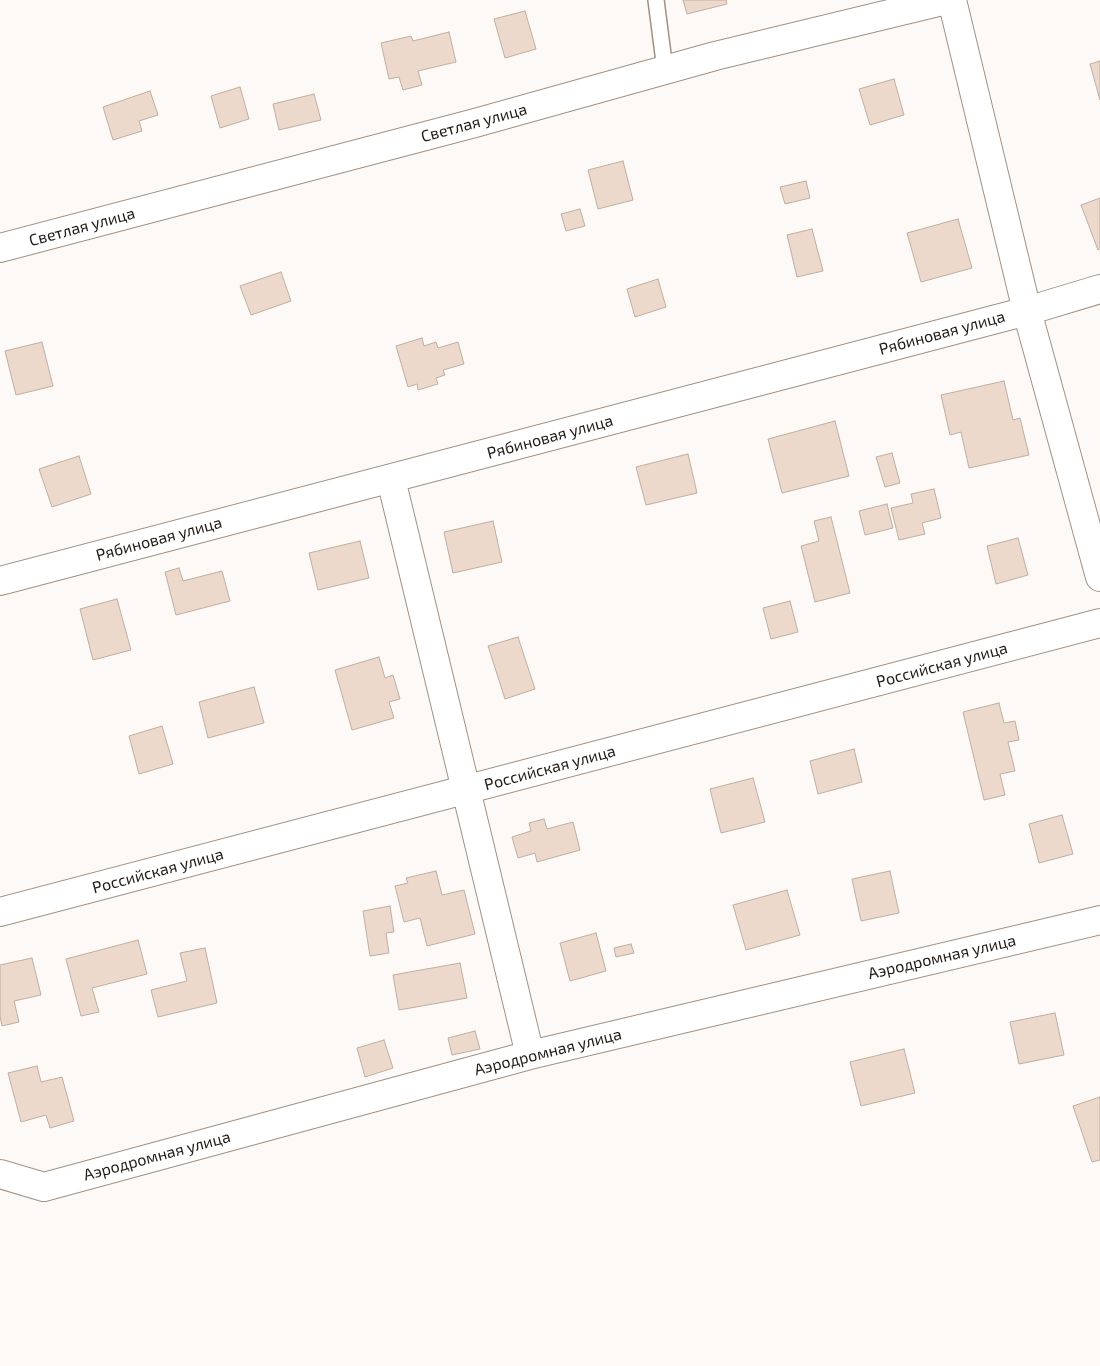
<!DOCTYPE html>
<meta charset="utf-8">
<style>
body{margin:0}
canvas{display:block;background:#fdf9f6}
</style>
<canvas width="1100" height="1366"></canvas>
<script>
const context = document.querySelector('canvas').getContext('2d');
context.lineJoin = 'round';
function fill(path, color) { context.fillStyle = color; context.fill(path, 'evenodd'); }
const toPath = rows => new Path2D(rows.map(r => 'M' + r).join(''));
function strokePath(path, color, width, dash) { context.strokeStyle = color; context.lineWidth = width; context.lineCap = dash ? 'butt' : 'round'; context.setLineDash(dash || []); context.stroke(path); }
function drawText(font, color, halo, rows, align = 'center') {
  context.font = font + ' "Exo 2",sans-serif'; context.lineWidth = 4.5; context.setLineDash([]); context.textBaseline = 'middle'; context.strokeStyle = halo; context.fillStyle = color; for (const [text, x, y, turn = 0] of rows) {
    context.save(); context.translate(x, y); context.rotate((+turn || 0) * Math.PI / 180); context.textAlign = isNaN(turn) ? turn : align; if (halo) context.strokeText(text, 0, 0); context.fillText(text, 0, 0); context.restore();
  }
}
const building = toPath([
 [683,0,726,0,727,4,687,14,683,0],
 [525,11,536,49,505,58,494,19,525,11],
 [449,32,456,62,418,71,422,85,403,90,399,77,389,79,381,43,411,36,413,41,449,32],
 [1100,61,1100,100,1090,64,1100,61],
 [894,79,904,115,870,125,859,89,894,79],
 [240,87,249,119,220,128,211,96,240,87],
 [150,91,158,115,139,121,142,131,113,140,103,107,150,91],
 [314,94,321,120,279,130,273,104,314,94],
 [623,161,633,200,598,209,588,170,623,161],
 [806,181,810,198,785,204,780,187,806,181],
 [1100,198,1100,249,1098,250,1081,205,1100,198],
 [580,209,585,226,566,231,561,214,580,209],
 [958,219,972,268,921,282,907,233,958,219],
 [812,229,823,271,797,277,787,235,812,229],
 [281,272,291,301,251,315,240,286,281,272],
 [658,279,666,307,635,317,627,289,658,279],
 [422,338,424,346,436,342,438,348,458,342,464,364,443,370,445,375,436,378,438,384,418,390,417,384,408,387,396,346,422,338],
 [42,342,53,386,16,395,5,351,42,342],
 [1004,381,1013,420,1020,418,1029,455,969,468,961,432,950,435,941,395,1004,381],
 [835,421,849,476,782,493,768,439,835,421],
 [892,453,900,483,885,487,876,457,892,453],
 [688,454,697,493,646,505,636,467,688,454],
 [79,456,91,494,52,507,39,469,79,456],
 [934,489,941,518,922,523,925,534,899,540,891,508,913,503,911,494,934,489],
 [887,504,893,528,865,535,859,511,887,504],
 [831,517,850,593,815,602,801,546,819,541,814,521,831,517],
 [493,521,502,562,453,573,444,532,493,521],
 [1018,538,1028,575,996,584,987,546,1018,538],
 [360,541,369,578,318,590,309,553,360,541],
 [179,568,183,581,222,571,230,601,176,615,165,572,179,568],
 [117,599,131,650,93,660,80,609,117,599],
 [790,601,798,632,771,639,763,608,790,601],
 [518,637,535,689,505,699,488,646,518,637],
 [379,657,385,678,393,675,400,699,389,702,394,718,352,730,335,670,379,657],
 [254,687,264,723,208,738,199,702,254,687],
 [999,703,1004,723,1015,721,1019,740,1008,742,1015,771,1000,774,1005,795,984,800,963,712,999,703],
 [162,726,173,764,139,774,129,736,162,726],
 [854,749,862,782,818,794,810,761,854,749],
 [753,778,765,822,721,833,710,789,753,778],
 [1062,815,1073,854,1039,863,1029,824,1062,815],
 [544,819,547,829,573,822,580,850,537,862,535,853,518,858,512,837,531,831,529,823,544,819],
 [436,871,442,895,464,890,475,934,427,946,420,918,404,922,395,886,408,883,406,878,436,871],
 [890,871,899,913,861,921,852,879,890,871],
 [787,890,800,935,746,950,733,905,787,890],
 [390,906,394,932,386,933,389,953,370,956,363,911,390,906],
 [596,933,606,971,570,981,560,943,596,933],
 [138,940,147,974,92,988,99,1012,81,1016,66,959,138,940],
 [631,944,634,953,616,957,614,948,631,944],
 [205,948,217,1003,158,1017,151,990,187,981,180,953,205,948],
 [32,958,41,995,14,1001,19,1022,2,1026,0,1016,0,965,32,958],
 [460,963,467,998,399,1010,393,975,460,963],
 [1055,1013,1064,1055,1019,1064,1010,1022,1055,1013],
 [475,1031,480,1049,452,1055,448,1038,475,1031],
 [384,1040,393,1068,365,1077,357,1048,384,1040],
 [904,1049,915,1093,861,1106,850,1062,904,1049],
 [37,1066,41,1082,62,1077,74,1121,50,1128,46,1115,21,1122,8,1073,37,1066],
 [1100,1097,1100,1160,1092,1162,1073,1106,1100,1097]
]);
fill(building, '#ecd9cb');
strokePath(building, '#bfaea0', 1);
const service = toPath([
 [656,0,665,70]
]);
const minor = toPath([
 [952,0,1027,311,1100,577],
 [0,248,475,123,715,56,947,0],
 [391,479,530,1055],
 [0,581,1027,311,1100,289],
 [0,1174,44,1187,530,1055,1100,920]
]);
const tertiary = toPath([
 [0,912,1100,623]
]);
strokePath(service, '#a29183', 18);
strokePath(minor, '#a29183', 30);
strokePath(tertiary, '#a29183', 30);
strokePath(service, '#fff', 15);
strokePath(minor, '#fff', 28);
strokePath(tertiary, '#fff', 28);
drawText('16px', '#211b16', '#fff', [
 ["Светлая улица",474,123,-15],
 ["Светлая улица",82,227,-15],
 ["Рябиновая улица",942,333,-15],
 ["Рябиновая улица",550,437,-15],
 ["Рябиновая улица",159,539,-15],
 ["Российская улица",942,665,-15],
 ["Российская улица",550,768,-15],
 ["Российская улица",158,871,-15],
 ["Аэродромная улица",942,957,-13],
 ["Аэродромная улица",548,1052,-14],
 ["Аэродромная улица",157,1156,-15]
]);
</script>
